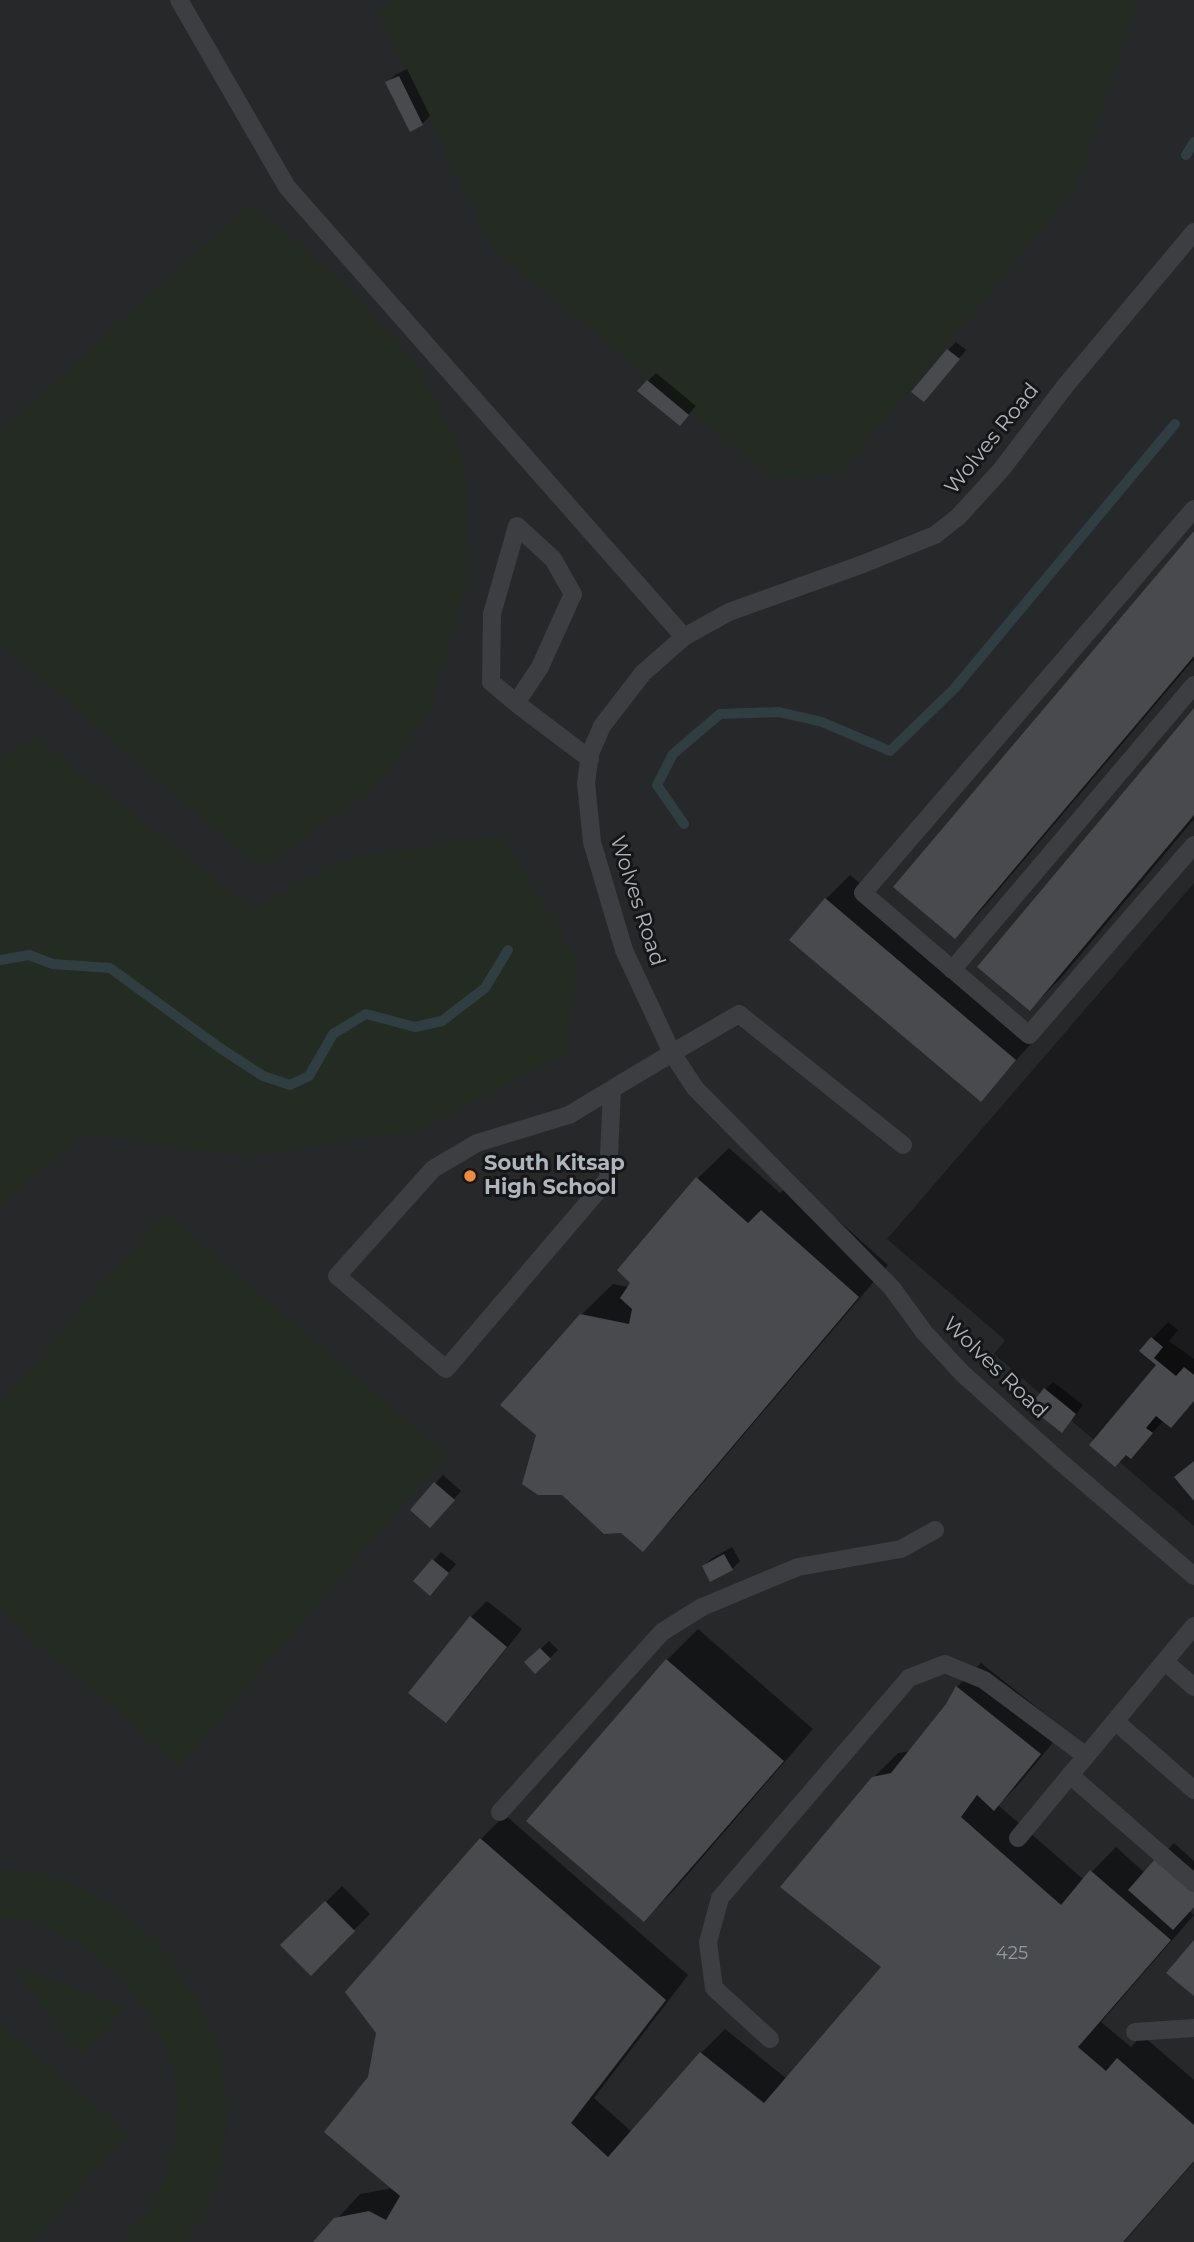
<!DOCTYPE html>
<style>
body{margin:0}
canvas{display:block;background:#1b1b1d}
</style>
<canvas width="1194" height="2242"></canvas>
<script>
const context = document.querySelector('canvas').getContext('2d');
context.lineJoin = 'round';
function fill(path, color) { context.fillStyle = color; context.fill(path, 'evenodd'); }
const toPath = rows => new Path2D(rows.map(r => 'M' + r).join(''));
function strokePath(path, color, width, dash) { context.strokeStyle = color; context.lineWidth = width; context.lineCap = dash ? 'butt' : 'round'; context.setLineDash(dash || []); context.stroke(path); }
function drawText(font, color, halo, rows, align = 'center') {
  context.font = font + ' Montserrat,sans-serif'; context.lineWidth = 6; context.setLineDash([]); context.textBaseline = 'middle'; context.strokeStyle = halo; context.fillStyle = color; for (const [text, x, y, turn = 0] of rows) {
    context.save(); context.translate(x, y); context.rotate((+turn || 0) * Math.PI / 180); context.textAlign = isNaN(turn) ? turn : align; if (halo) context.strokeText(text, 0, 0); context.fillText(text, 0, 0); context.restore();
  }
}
fill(toPath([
 [0,0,1194,0,1194,883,887,1239,1005,1340,994,1354,1194,1526,1194,2242,0,2242]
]), '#27282a');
fill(toPath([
 [389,0,1138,0,1076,187,841,473,772,477,494,250,378,12],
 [250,204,350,288,422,372,465,461,468,581,430,708,379,784,260,868,0,643,0,432],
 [37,739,252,909,351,858,501,836,576,958,565,1054,420,1129,249,1156,83,1134,0,1207,0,756],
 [164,1212,446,1454,180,1765,0,1611,0,1404],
 [0,1868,59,1878,110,1905,156,1942,193,1992,218,2045,228,2103,222,2156,207,2207,185,2242,122,2242,140,2222,162,2186,174,2147,179,2104,171,2060,151,2018,120,1975,84,1947,43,1925,0,1917],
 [12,1966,125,2007,82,2055],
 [0,2024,127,2135,33,2242,0,2242]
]), '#232b23');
fill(toPath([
 [407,69,430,116,422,124,410,129,387,83,395,75],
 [956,342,966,350,932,392,948,350],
 [656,373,696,406,687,416,648,381],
 [1194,533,1194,659,985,906,955,937],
 [1194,711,1194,819,1061,978,1030,1009],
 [850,875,1039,1035,980,1100,826,899],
 [729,1148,780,1193,793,1180,888,1265,673,1518,642,1549,581,1315,613,1284,629,1287,632,1283,619,1270,698,1178],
 [1168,1322,1178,1330,1169,1341,1194,1359,1194,1401,1171,1426,1164,1420,1131,1457,1158,1365,1141,1351],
 [1053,1382,1083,1405,1069,1423,1045,1390],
 [443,1475,461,1491,438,1517,412,1510],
 [732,1547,740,1561,732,1569,704,1566,712,1558],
 [441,1552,456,1564,437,1586,415,1581],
 [487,1601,522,1629,462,1704,446,1721,471,1617],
 [698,1629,813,1729,675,1889,644,1920,667,1660],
 [549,1641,558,1650,550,1658,534,1655],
 [981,1663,1064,1729,1018,1785,998,1805,1084,1880,1116,1847,1145,1873,1174,1843,1194,1861,1194,1906,1189,1911,1194,1915,1101,2022,1131,2047,1142,2035,1194,2080,1194,2162,1124,2242,316,2242,360,2194,393,2188,370,2078,481,1839,505,1815,688,1975,594,2098,632,2132,701,2053,725,2029,787,2079,883,1967,873,1778,898,1753,911,1751,948,1705,957,1687],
 [342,1886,370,1914,311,1973,283,1945]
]), '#0007');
strokePath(toPath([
 [1186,155,1194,142],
 [684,824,657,785,673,754,720,714,779,712,822,722,890,751,954,689,1175,424],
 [0,960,29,955,53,964,110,968,220,1048,263,1076,290,1085,309,1076,333,1034,366,1014,415,1027,442,1021,485,988,508,950]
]), '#313e41', 10);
fill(toPath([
 [399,76,423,125,410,132,385,82],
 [947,349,960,359,924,402,911,392],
 [647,380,689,415,680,426,637,391],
 [1194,531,1194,656,955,939,893,887],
 [1194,708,1194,815,1030,1011,977,967],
 [825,898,1016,1060,981,1102,789,940],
 [696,1177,748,1223,761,1210,859,1297,643,1552,621,1533,604,1534,562,1495,538,1495,522,1484,536,1435,500,1405,580,1314,629,1324,632,1309,620,1298,630,1283,617,1270],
 [1151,1337,1163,1347,1154,1358,1176,1376,1184,1367,1194,1375,1194,1401,1171,1428,1156,1416,1146,1428,1153,1433,1131,1459,1126,1455,1115,1467,1089,1445,1156,1365,1139,1351],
 [1044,1388,1076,1414,1062,1433,1029,1407],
 [1194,1461,1194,1501,1174,1477],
 [434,1482,455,1500,430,1528,410,1510],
 [724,1554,733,1570,710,1582,702,1566],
 [432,1559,449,1573,430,1596,413,1581],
 [470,1616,507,1647,446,1723,408,1693],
 [540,1648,551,1659,535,1674,524,1662],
 [666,1659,784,1761,644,1922,526,1821],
 [956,1686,1041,1754,994,1811,977,1795,961,1817,1061,1905,1090,1870,1171,1940,1078,2047,1106,2071,1117,2058,1194,2125,1194,2161,1123,2242,313,2242,334,2218,369,2211,386,2220,400,2196,324,2132,368,2077,376,2033,345,1992,480,1838,666,2000,571,2123,608,2157,700,2052,764,2103,881,1967,780,1887,872,1777,891,1773,946,1704],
 [1156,1858,1194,1891,1194,1907,1173,1930,1128,1890],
 [325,1901,355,1931,311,1976,280,1945],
 [1194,1940,1194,1996,1166,1973]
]), '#484a4d');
strokePath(toPath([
 [179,0,287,187,684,637],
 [1194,232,1066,385,1001,470,958,517,935,535,863,564,729,612,684,637,643,673,602,726,590,754,586,783,592,842,624,950,672,1053,695,1088,892,1288,924,1332,962,1373,1056,1458,1194,1576],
 [1194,509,863,893,1029,1035,1194,845],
 [516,703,540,667,573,594,553,559,517,526,492,614,491,682,516,703,529,713,590,759],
 [952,970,1194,685],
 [612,1089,608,1179,446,1369,337,1276,433,1169,477,1143,569,1115,672,1053,739,1014,903,1145],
 [1165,1662,1194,1687],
 [1115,1721,1194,1790],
 [1070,1775,1194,1883],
 [500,1812,662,1632,702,1607,798,1567,901,1549,935,1530],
 [1018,1838,1194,1626],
 [1135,2032,1194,2028],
 [770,2039,714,1988,708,1942,720,1898,909,1678,945,1664,984,1680,1086,1756]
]), '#3c3e42', 18);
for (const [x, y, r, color] of [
 [470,1176,7,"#ef8b41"]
]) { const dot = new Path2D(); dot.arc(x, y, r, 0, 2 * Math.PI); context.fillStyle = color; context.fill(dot); strokePath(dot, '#161618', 2.5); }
drawText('18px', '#949ba0', null, [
 ["425",1012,1954]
]);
drawText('21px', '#aeb6bc', '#161618', [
 ["Wolves Road",992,439,-51],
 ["Wolves Road",637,901,72],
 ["Wolves Road",995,1368,44]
]);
drawText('bold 21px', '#aeb6bc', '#161618', [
 ["South Kitsap",484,1164],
 ["High School",484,1188]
], 'left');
</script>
